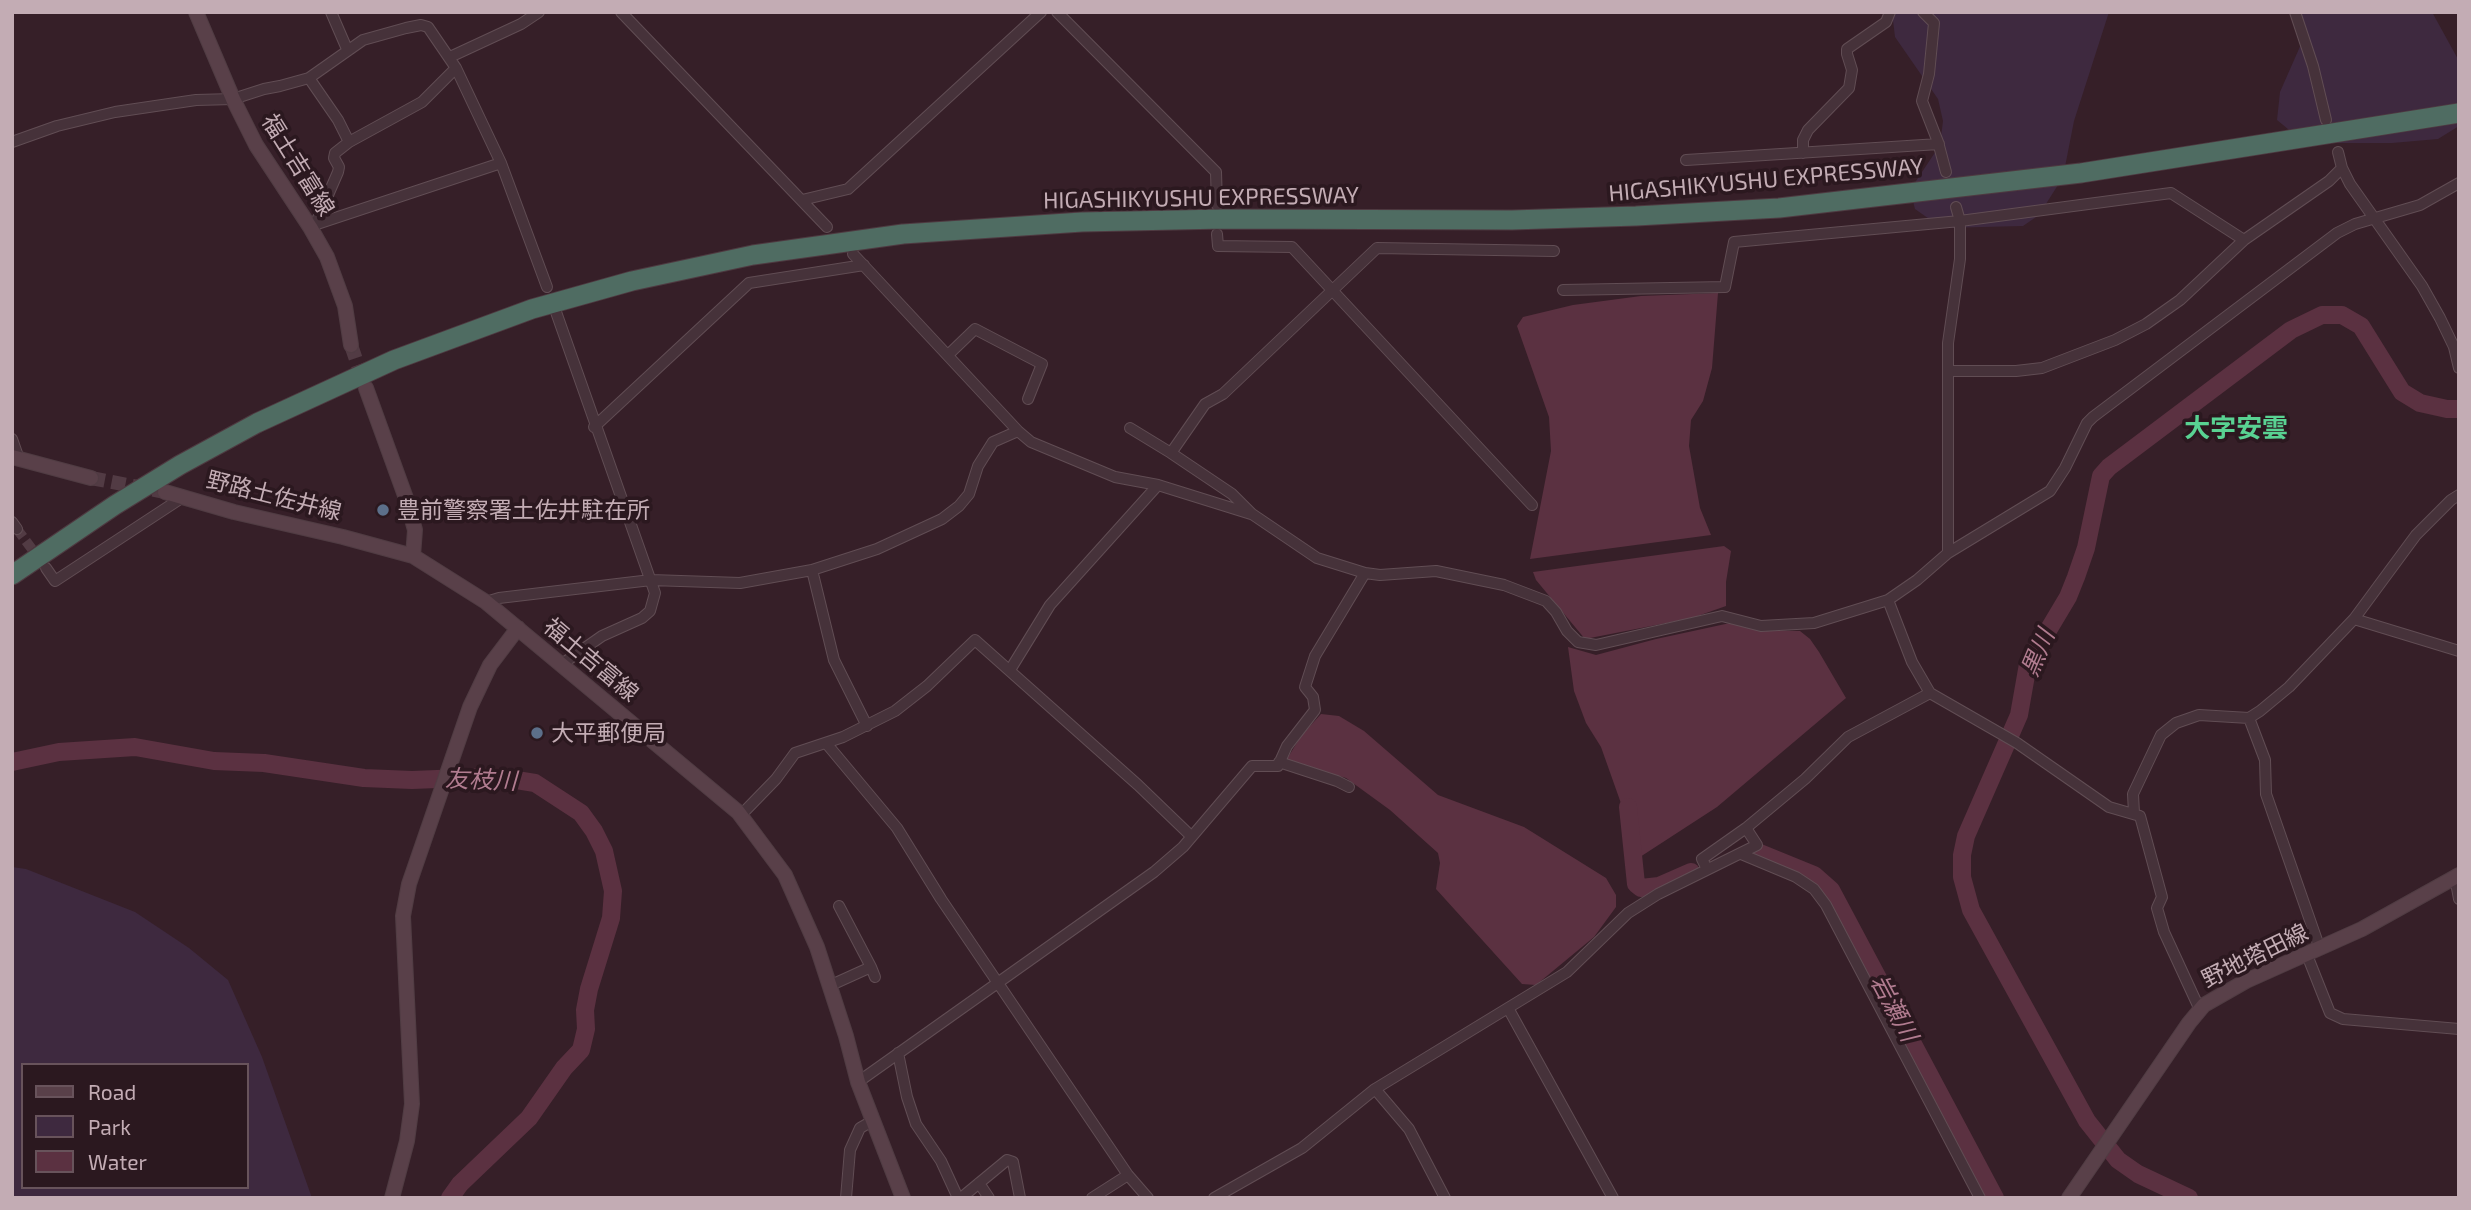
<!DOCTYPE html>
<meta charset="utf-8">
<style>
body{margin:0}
#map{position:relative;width:2471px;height:1210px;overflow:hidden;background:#361f28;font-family:"Exo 2",sans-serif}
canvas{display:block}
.frame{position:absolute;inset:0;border:14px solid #c3acb4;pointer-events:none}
.legend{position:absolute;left:21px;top:1063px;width:228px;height:126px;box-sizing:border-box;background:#2b181f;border:2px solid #68535b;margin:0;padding:9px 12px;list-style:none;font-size:21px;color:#c3acb4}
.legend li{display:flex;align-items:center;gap:14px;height:35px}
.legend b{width:35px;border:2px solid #68535b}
</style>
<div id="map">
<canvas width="2471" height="1210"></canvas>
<div class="frame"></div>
<ul class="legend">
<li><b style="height:9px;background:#594049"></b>Road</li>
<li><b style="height:19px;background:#3e293f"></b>Park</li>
<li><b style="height:19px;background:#5b3141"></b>Water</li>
</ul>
</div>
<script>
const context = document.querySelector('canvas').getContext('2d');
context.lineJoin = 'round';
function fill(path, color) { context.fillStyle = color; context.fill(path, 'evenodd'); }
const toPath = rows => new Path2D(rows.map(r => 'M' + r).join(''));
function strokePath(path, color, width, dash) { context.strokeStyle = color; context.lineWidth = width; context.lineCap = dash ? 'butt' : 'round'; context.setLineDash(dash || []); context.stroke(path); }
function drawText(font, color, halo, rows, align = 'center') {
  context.font = font + ' "Exo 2","Noto Sans JP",sans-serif'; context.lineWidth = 7; context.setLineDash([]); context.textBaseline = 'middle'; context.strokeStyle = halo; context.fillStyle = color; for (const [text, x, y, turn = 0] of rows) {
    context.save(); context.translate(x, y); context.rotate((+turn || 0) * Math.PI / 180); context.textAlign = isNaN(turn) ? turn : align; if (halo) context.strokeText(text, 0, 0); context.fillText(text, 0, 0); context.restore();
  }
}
fill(toPath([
 [1892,12,2109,12,2074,121,2063,177,2039,215,2023,226,1942,228,1915,209,1910,190,1940,145,1943,121,1938,99,1895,37],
 [2289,12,2432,12,2459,61,2459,126,2438,139,2392,143,2328,143,2294,134,2277,120,2280,92,2302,42,2296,22],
 [12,867,26,869,135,912,189,948,228,980,262,1057,312,1198,12,1198],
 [23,1065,247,1065,247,1187,23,1187]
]), '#3e293f');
fill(toPath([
 [1718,293,1712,368,1703,401,1691,420,1689,446,1700,508,1711,535,1530,559,1551,451,1549,417,1517,326,1523,317,1573,305,1641,296],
 [1724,546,1731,551,1726,582,1726,606,1692,618,1585,639,1536,580,1533,572],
 [1730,623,1757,630,1800,631,1810,639,1819,652,1846,698,1717,807,1640,857,1633,809,1623,809,1601,747,1586,723,1574,691,1568,647,1596,655,1656,639],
 [1321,714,1339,716,1364,731,1438,795,1524,827,1606,878,1616,895,1616,907,1594,937,1536,985,1522,984,1436,889,1440,863,1438,853,1390,810,1346,778,1289,762,1287,759,1301,736]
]), '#5b3141');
strokePath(toPath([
 [12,762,59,752,135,747,214,761,264,763,364,778,412,780,488,777,510,779,535,783,581,813,594,831,604,851,613,891,611,918,589,989,585,1010,586,1029,581,1050,564,1068,529,1118,460,1184,450,1198],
 [1628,807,1636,884,1641,888,1659,886,1691,872],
 [1760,853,1814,875,1831,890,1995,1198],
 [2189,1198,2138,1174,2118,1160,2087,1121,1971,910,1962,877,1962,855,1966,836,2019,715,2028,664,2068,597,2076,577,2086,548,2101,476,2109,467,2291,330,2322,315,2342,315,2361,326,2402,392,2420,403,2447,409,2459,409]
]), '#5b3141', 18);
strokePath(toPath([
 [17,529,40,560]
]), '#523b44', 10, [10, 5]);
strokePath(toPath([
 [351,345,364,383],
 [91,478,165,492]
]), '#523b44', 14, [14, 7]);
const street = toPath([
 [331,12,347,49],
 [621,12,827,227],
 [1057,12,1216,172,1217,205],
 [1923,12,1934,23,1929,74,1922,101,1938,142,1946,172],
 [2295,12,2313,66,2326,120],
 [450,57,521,24,539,12],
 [309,78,338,120,349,142],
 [12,142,57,126,115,112,196,100,233,99,264,89,280,86,309,78,363,40,406,28,421,25,428,27,456,68,501,163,547,287],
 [2338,152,2342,168,2350,184,2422,286,2440,318,2454,347,2459,368],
 [1803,153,1803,140,1808,130,1849,88,1852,70,1847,54,1847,49,1886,22,1890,12],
 [1686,160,1939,144],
 [802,200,848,189,1041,12],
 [315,225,338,172,339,167,334,158,335,153,349,142,422,102,456,68],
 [311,226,501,163],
 [1217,234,1218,246,1292,247,1532,505],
 [1554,251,1377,248,1223,394,1205,404,1171,453,1232,494,1252,514,1317,558,1365,573,1380,575,1436,571,1504,585,1546,601,1556,612,1567,631,1578,642,1596,645,1722,616,1761,626,1814,623,1888,600,1917,580,1948,553,2050,491,2065,468,2087,423,2093,417,2337,233,2355,224,2420,205,2459,183],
 [853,254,1018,431,1031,442,1115,477,1158,485,1251,514],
 [1563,290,1725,287,1734,242,1960,221,2171,193,2244,240],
 [556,312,655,593,650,611,642,618,602,636,562,664],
 [948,355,975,329,1042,364,1028,399],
 [1949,371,2016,371,2042,368,2115,340,2146,324,2180,300,2244,240,2329,181,2342,168],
 [594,427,749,283,864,265],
 [1130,428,1171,453],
 [12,439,19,459],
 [12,522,17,529],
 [1948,553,1948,343,1960,259,1960,221,1956,207],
 [46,568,55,581,183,497],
 [812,570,834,660,867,726],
 [1888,600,1912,662,1930,693,2017,743,2109,807,2140,816,2162,897,2157,908,2164,932,2200,1010],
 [486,602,499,598,651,580,740,583,812,570,877,549,942,519,959,506,969,494,978,466,993,442,1018,431],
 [2354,619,2459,651],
 [1010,670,1050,605,1158,485],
 [2249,718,2265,760,2266,794,2320,949],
 [826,743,897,828,941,899,1128,1175,1148,1198],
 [1279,762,1337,781,1349,787],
 [2134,813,2133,794,2161,735,2176,723,2199,715,2249,718,2260,711,2289,687,2354,619,2416,535,2451,500,2459,495],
 [741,815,776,779,795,753,843,737,895,711,927,686,975,640,1138,785,1191,836],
 [1741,854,1796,877,1814,889,1826,905,1980,1198],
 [1707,869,1702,859,1746,828,1805,779,1848,737,1930,693],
 [2455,877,2459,899],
 [839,906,871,967],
 [2307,955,2330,1013,2343,1019,2459,1029],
 [829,986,871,967,875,977],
 [1508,1008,1613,1198],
 [898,1053,907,1097,916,1124,941,1161,958,1198],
 [858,1082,1154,872,1183,847,1252,766,1278,766,1287,746,1315,710,1313,697,1305,687,1315,656,1365,573],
 [1375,1089,1409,1129,1445,1198],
 [979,1183,989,1198],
 [846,1198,850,1150,860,1128,874,1120],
 [961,1198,1007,1160,1013,1162,1020,1198],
 [1092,1198,1128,1175],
 [1214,1198,1302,1148,1375,1089,1567,972,1628,913,1658,894,1757,845,1746,828]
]);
const secondary = toPath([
 [196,12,233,99,256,145,310,227,327,257,345,306,351,345],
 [366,388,407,501,415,530,413,556,486,602,738,812,785,875,817,947,846,1036,858,1082,903,1198],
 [12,457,91,478],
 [165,492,234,512,343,537,413,556],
 [392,1198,407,1141,412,1104,403,916,409,884,470,707,490,665,518,628],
 [2069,1198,2189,1023,2204,1005,2246,981,2362,929,2459,875]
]);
const highway = toPath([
 [12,575,115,505,180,465,257,423,394,360,532,309,632,281,753,255,903,234,1082,222,1223,219,1512,220,1636,216,1779,208,2081,173,2459,113]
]);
strokePath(street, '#614d54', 12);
strokePath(secondary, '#503c43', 16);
strokePath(highway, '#4e3a41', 21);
strokePath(street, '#46323a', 10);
strokePath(secondary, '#594049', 14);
strokePath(highway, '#4f6c62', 19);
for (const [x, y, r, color] of [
 [383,510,7,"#5c6f8a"],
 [537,733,7,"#5c6f8a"]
]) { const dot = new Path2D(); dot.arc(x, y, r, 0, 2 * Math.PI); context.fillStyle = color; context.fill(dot); strokePath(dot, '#2b181f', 2.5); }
drawText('23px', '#c3acb4', '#2b181f', [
 ["福土吉富線",298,165,58],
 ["HIGASHIKYUSHU EXPRESSWAY",1766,180,-5],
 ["HIGASHIKYUSHU EXPRESSWAY",1201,198,-1],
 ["野路土佐井線",274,496,14],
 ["福土吉富線",591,660,40],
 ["野地塔田線",2255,956,-26]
]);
drawText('23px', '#c3acb4', '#2b181f', [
 ["豊前警察署土佐井駐在所",397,510],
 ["大平郵便局",551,733]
], 'left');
drawText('italic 24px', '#b17c90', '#2b181f', [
 ["黒川",2038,653,-67],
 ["友枝川",481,780,2],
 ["岩瀬川",1894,1008,62]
]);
drawText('bold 26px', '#59d292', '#2b181f', [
 ["大字安雲",2236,428]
]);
</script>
